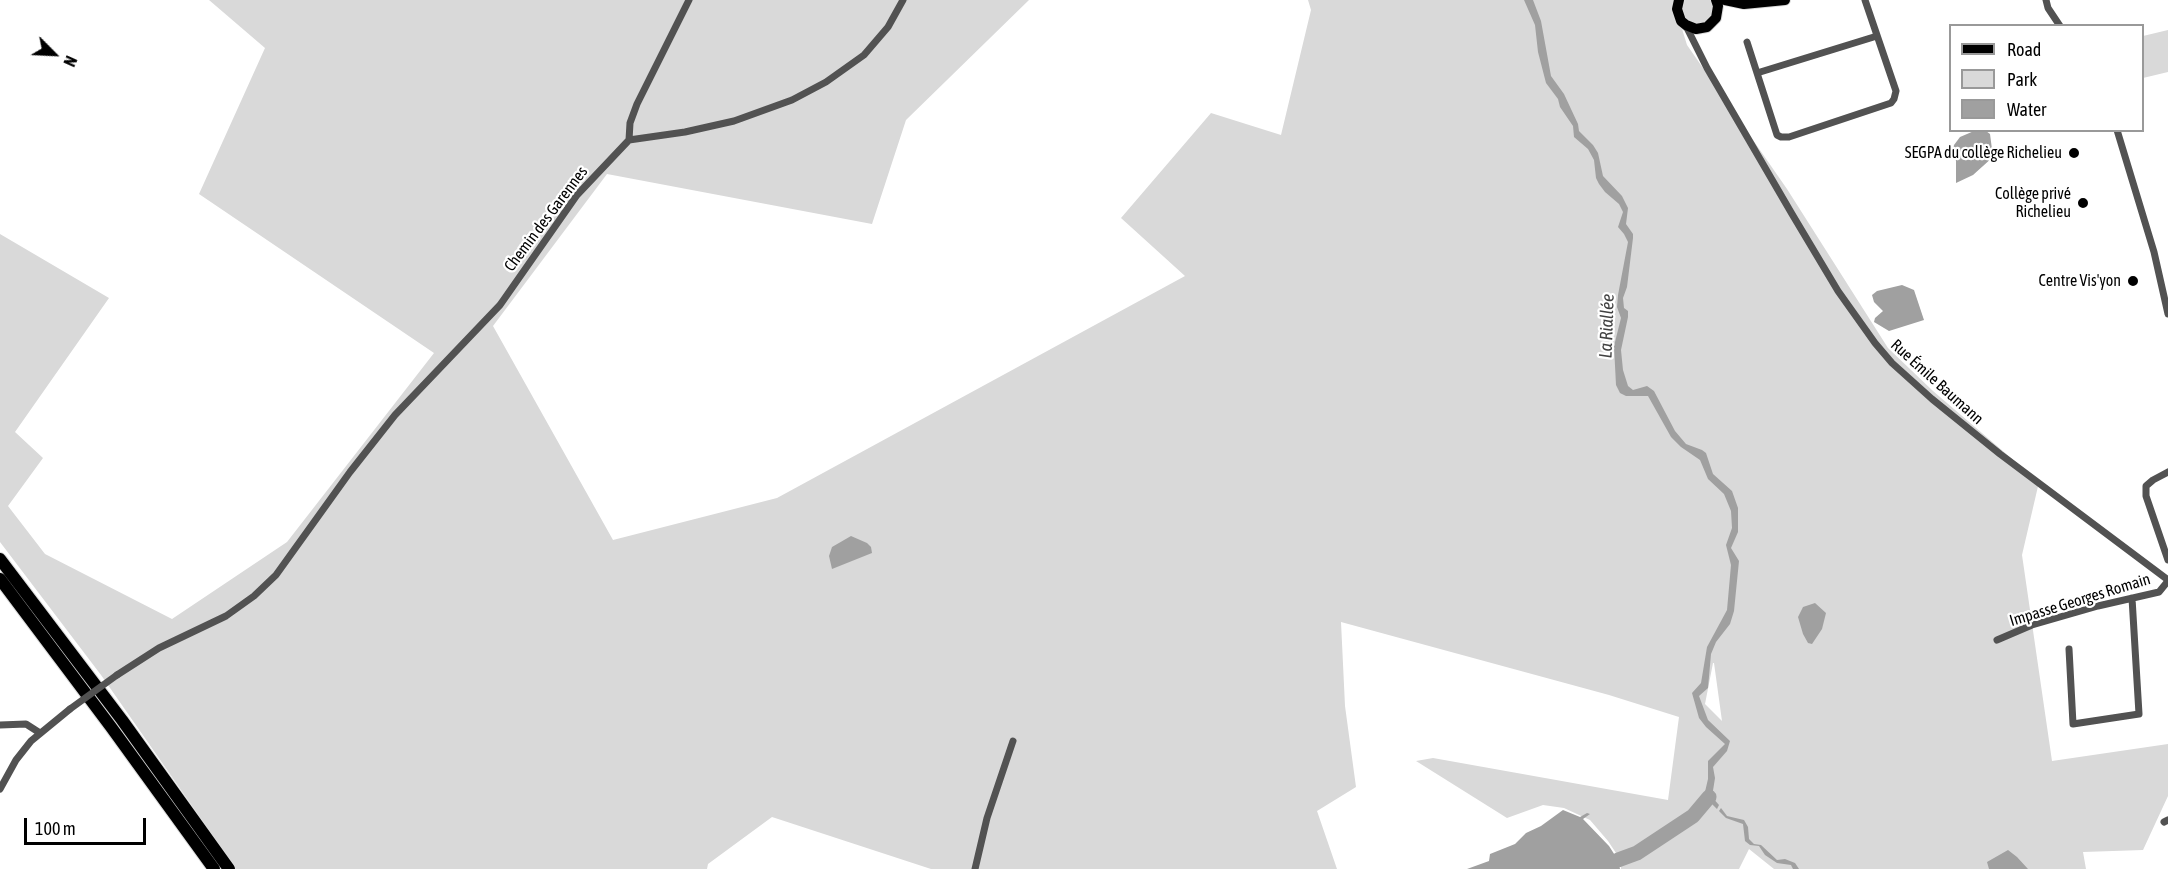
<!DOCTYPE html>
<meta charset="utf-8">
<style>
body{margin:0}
#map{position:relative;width:2168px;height:869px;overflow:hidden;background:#fff;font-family:"Asap Condensed",sans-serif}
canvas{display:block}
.legend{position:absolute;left:1949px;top:24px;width:195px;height:108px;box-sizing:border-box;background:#fff;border:2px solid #999;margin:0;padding:8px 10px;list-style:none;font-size:18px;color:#000}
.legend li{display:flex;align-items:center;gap:12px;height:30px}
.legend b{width:30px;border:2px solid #999}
.north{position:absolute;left:24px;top:24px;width:60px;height:60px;-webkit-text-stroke:4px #fff;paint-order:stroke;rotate:114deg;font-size:16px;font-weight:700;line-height:24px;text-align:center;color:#000}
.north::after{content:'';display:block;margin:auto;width:21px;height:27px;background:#000;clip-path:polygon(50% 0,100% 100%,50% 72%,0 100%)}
.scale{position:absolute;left:24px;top:818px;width:122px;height:27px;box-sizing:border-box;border:3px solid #000;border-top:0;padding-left:8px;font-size:18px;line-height:21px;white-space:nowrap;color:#000;-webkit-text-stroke:4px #fff;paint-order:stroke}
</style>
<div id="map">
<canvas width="2168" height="869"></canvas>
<ul class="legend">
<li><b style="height:8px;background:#000"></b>Road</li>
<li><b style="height:16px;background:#d9d9d9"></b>Park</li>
<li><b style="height:16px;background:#a0a0a0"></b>Water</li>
</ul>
<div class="north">N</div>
<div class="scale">100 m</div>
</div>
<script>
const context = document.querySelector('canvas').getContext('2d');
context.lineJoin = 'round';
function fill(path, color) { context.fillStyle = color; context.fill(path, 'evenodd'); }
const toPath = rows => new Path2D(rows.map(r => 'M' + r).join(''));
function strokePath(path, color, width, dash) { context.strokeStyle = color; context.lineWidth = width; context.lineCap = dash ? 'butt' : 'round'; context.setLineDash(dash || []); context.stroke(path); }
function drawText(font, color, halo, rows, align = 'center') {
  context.font = font + ' "Asap Condensed",sans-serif'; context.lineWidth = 4.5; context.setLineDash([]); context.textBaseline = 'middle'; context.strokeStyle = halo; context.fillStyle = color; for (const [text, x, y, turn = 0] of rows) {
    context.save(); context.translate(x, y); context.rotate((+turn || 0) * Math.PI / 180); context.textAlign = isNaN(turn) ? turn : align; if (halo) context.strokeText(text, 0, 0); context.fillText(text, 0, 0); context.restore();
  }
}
fill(toPath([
 [209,0,1029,0,906,120,872,224,607,174,493,326,613,540,777,498,1185,276,1121,218,1211,113,1281,135,1311,10,1308,0,1673,0,1687,45,1787,189,1888,348,1933,391,2039,482,2022,555,2052,761,2168,744,2168,796,2143,850,2083,852,2086,869,1774,869,1749,849,1739,869,1621,869,1620,859,1608,841,1590,820,1564,808,1543,805,1507,818,1416,761,1433,758,1668,800,1679,717,1609,695,1341,622,1345,706,1356,787,1317,811,1337,869,931,869,772,817,708,864,707,869,236,869,101,675,0,542,0,234,109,298,15,432,43,458,8,506,45,554,172,619,287,542,434,353,199,194,265,48],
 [1713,663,1714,663,1722,721,1705,704],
 [1685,0,1711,0,1713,5,1713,15,1706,23,1696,25,1686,20,1682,10],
 [2168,30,2168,72,2143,78,2143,36]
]), '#d9d9d9');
fill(toPath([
 [1524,0,1533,0,1541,21,1551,76,1564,94,1578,124,1579,131,1593,145,1598,153,1603,176,1622,196,1628,208,1626,224,1633,234,1633,238,1627,287,1623,298,1624,308,1628,311,1628,317,1621,350,1623,370,1628,386,1633,390,1647,386,1654,391,1675,431,1686,444,1702,450,1706,453,1713,474,1732,491,1738,508,1738,532,1731,548,1739,561,1734,611,1730,624,1716,642,1711,654,1708,688,1699,696,1708,720,1730,741,1727,751,1713,767,1715,778,1712,797,1719,805,1717,809,1704,796,1708,779,1708,761,1725,744,1706,727,1699,718,1692,693,1701,683,1707,647,1727,610,1731,565,1726,545,1732,528,1731,511,1724,494,1708,479,1700,460,1681,447,1671,437,1648,396,1626,396,1620,393,1616,385,1614,346,1621,318,1617,307,1618,295,1628,242,1624,234,1618,227,1623,212,1619,204,1605,192,1599,184,1596,178,1594,160,1588,149,1574,137,1573,126,1560,107,1558,99,1546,83,1538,52,1535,25],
 [1974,131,1986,131,1990,134,1993,157,1973,175,1956,183,1956,161,1953,151,1954,145,1960,137],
 [1902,285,1914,290,1924,320,1889,331,1874,322,1875,318,1883,311,1874,302,1872,295,1877,291],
 [851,536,867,543,871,547,872,553,832,569,829,556,832,547],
 [1815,603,1826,613,1822,629,1812,644,1808,643,1803,634,1798,617,1803,607],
 [1721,808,1727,816,1744,820,1748,827,1749,839,1754,844,1761,845,1777,860,1785,859,1795,863,1799,869,1793,869,1791,865,1777,863,1765,855,1759,846,1750,845,1745,841,1743,824,1726,818,1719,811],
 [1563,810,1580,817,1587,813,1590,814,1583,819,1609,846,1618,860,1620,869,1467,869,1489,861,1490,854,1515,844,1526,833,1541,826],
 [2008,850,2017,857,2028,869,1989,869,1987,862]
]), '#a0a0a0');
strokePath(toPath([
 [1618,860,1637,853,1693,816,1709,797]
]), '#a0a0a0', 15);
const primary = toPath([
 [1679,0,1677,9,1681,21,1686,25,1696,29,1707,27,1716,18,1718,6,1716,0],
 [1725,0,1744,4,1785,0]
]);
const motorway = toPath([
 [0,559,122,720,229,869],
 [0,579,111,727,214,869]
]);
strokePath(primary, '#dbdbdb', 12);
strokePath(motorway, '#dbdbdb', 14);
strokePath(toPath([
 [2046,0,2048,8,2060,26],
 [1686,26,1707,68,1792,214,1838,291,1875,343,1892,363,1932,399,2000,454,2168,580],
 [1747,42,1777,135,1781,137,1789,137,1891,103,1894,99,1896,91,1865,0],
 [1757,73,1877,36],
 [2117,130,2154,252,2168,314],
 [629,140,630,123,637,104,689,0],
 [2168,472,2153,480,2146,486,2146,496,2168,560],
 [1997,640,2032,625,2098,606,2159,592,2168,581],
 [2069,649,2073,724,2139,714,2132,598],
 [117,675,159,648,226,616,254,596,276,575,350,472,395,415,500,305,577,195,629,140,685,132,734,121,792,100,826,82,864,55,888,27,903,0],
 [0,725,26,724,40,733],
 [0,789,16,760,31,741,70,709],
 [2164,822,2168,820],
 [975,869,987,818,1013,741]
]), '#525252', 7);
strokePath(primary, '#000', 10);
strokePath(motorway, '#000', 12);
strokePath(toPath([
 [70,709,117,675]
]), '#525252', 7);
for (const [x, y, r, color] of [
 [2074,153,6,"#000"],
 [2083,203,6,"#000"],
 [2133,281,6,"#000"]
]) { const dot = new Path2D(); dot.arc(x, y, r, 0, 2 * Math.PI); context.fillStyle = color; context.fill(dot); strokePath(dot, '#fff', 2); }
drawText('16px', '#000', '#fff', [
 ["SEGPA du collège Richelieu",2062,153],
 ["Collège privé",2071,194],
 ["Richelieu",2071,212],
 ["Centre Vis'yon",2121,281]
], 'right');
drawText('16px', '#000', '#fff', [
 ["Chemin des Garennes",546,219,-53],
 ["Rue Émile Baumann",1937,382,42],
 ["Impasse Georges Romain",2080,600,-17]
]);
drawText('italic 18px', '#414141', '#fff', [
 ["La Riallée",1607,326,-88]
]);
</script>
